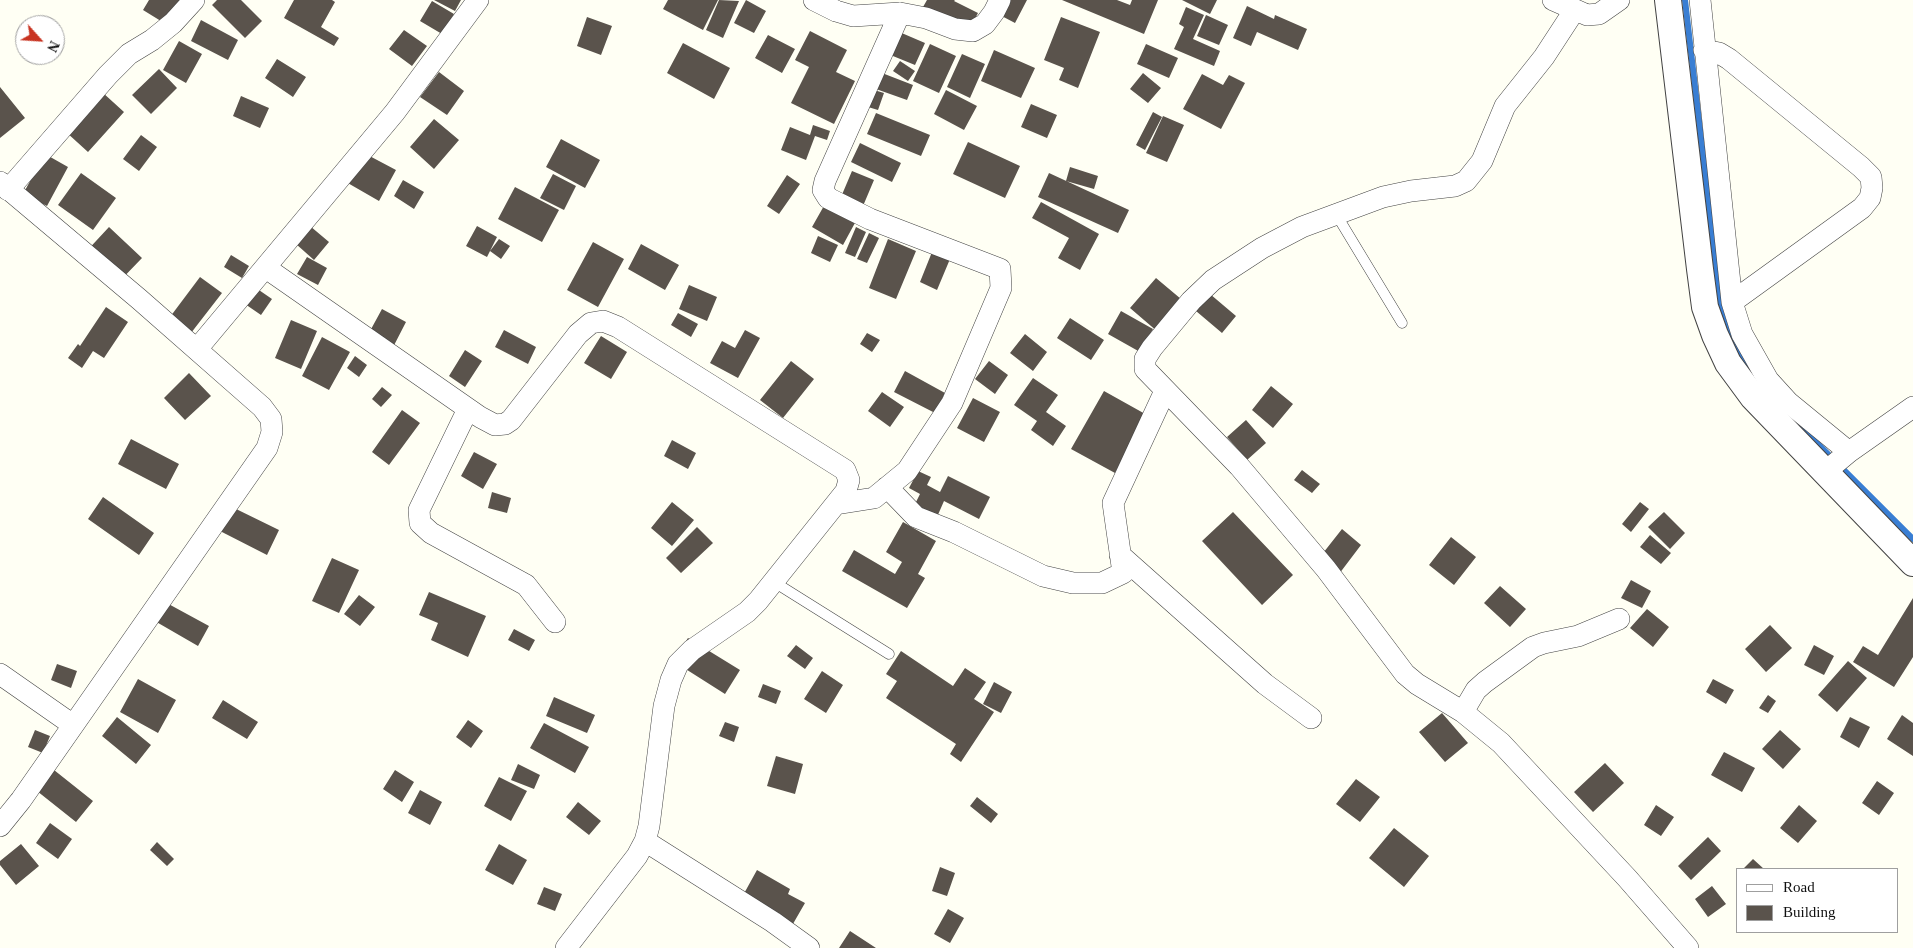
<!DOCTYPE html>
<style>
body{margin:0}
#map{position:relative;width:1913px;height:948px;overflow:hidden;background:#fffff4;font-family:Georgia,serif}
canvas{display:block}
.legend{position:absolute;left:1736px;top:868px;width:162px;height:65px;box-sizing:border-box;background:#fff;border:1px solid #9f9f9f;margin:0;padding:6px 9px;list-style:none;font-size:15px;color:#101010}
.legend li{display:flex;align-items:center;gap:10px;height:25px}
.legend b{width:25px;border:1px solid #9f9f9f}
.north{position:absolute;left:15px;top:15px;width:50px;height:50px;box-sizing:border-box;background:#fff;border:1px solid #9f9f9f;border-radius:50%;rotate:116deg;font-size:14px;font-weight:700;line-height:20px;text-align:center;color:#101010}
.north::after{content:'';display:block;margin:auto;width:18px;height:22px;background:#c83321;clip-path:polygon(50% 0,100% 100%,50% 72%,0 100%)}
</style>
<div id="map">
<canvas width="1913" height="948"></canvas>
<ul class="legend">
<li><b style="height:6px;background:#fff"></b>Road</li>
<li><b style="height:14px;background:#5a534c"></b>Building</li>
</ul>
<div class="north">N</div>
</div>
<script>
const context = document.querySelector('canvas').getContext('2d');
context.lineJoin = 'round';
const toPath = rows => new Path2D(rows.map(r => 'M' + r).join(''));
function strokePath(path, color, width, dash) { context.strokeStyle = color; context.lineWidth = width; context.lineCap = dash ? 'butt' : 'round'; context.setLineDash(dash || []); context.stroke(path); }
function fill(path, color) { context.fillStyle = color; context.fill(path, 'evenodd'); }
strokePath(toPath([
 [1685,0,1711,225,1723,319,1742,358,1753,372],
 [1792,418,1913,539]
]), '#397ed3', 6);
fill(toPath([
 [149,0,185,0,169,26,143,10],
 [217,0,241,0,262,21,245,38,212,5],
 [294,0,332,0,335,2,321,27,339,38,334,46,284,18],
 [434,0,461,0,455,11],
 [668,0,718,0,703,30,663,9],
 [719,0,739,1,723,38,706,30],
 [746,0,766,11,754,33,734,23],
 [927,0,955,0,954,1,978,13,969,30,923,7],
 [1003,0,1027,0,1015,23,996,13],
 [1062,0,1117,0,1130,5,1132,0,1158,0,1144,34],
 [1182,0,1217,0,1210,14],
 [432,1,454,14,442,34,420,21],
 [1247,6,1274,19,1275,15,1307,29,1298,50,1257,32,1251,46,1233,38],
 [1186,7,1204,15,1193,39,1220,51,1214,66,1174,49,1184,27,1179,24],
 [1206,15,1228,25,1219,45,1197,36],
 [587,17,612,26,601,55,577,46],
 [1061,17,1100,32,1078,88,1059,80,1064,68,1044,60],
 [201,20,238,40,228,60,191,41],
 [404,30,427,46,412,66,389,49],
 [810,31,847,50,836,72,855,81,834,124,791,103,809,67,795,60],
 [897,31,925,43,915,65,888,54],
 [768,35,795,49,782,73,755,58],
 [179,41,202,54,186,83,163,70],
 [683,43,730,68,714,99,667,73],
 [930,44,956,56,939,93,913,81],
 [1146,44,1178,58,1169,78,1137,64],
 [994,50,1035,68,1021,98,981,81],
 [962,54,985,64,970,98,947,87],
 [277,59,306,77,293,97,265,78],
 [900,61,915,71,908,81,893,71],
 [159,69,177,88,151,114,132,95],
 [439,72,464,91,447,115,420,97],
 [882,73,913,85,907,100,876,89],
 [1143,73,1161,88,1148,103,1130,89],
 [1202,74,1223,85,1229,75,1245,83,1221,129,1183,109],
 [0,87,25,118,0,138],
 [874,90,884,93,878,110,868,107],
 [946,90,977,106,964,130,934,114],
 [102,92,124,112,88,152,66,132],
 [241,96,269,108,260,128,233,116],
 [1031,104,1057,115,1047,138,1021,127],
 [1153,112,1162,117,1145,150,1136,145],
 [876,113,930,135,921,156,867,134],
 [1163,116,1184,125,1167,162,1146,153],
 [434,119,459,140,434,169,410,147],
 [813,125,830,131,827,140,815,136,806,160,781,150,790,127,810,135],
 [141,135,157,147,139,171,123,159],
 [561,139,600,160,585,188,546,167],
 [968,142,1020,166,1005,198,953,174],
 [860,143,901,163,892,182,851,162],
 [362,152,396,170,379,201,346,182],
 [45,154,68,167,47,206,23,194],
 [1070,167,1098,176,1094,189,1066,181],
 [852,171,874,180,863,206,841,197],
 [81,173,116,198,93,230,58,205],
 [1049,173,1129,210,1118,233,1038,197],
 [553,174,576,186,564,210,540,198],
 [787,175,800,184,779,214,767,206],
 [403,180,424,192,414,209,394,196],
 [515,187,559,210,542,242,498,219],
 [1041,202,1099,234,1080,270,1058,258,1069,238,1032,218],
 [825,204,856,221,843,245,812,227],
 [310,226,329,242,314,260,296,244],
 [477,226,497,237,487,257,466,246],
 [109,227,142,258,115,286,83,255],
 [856,227,866,232,855,257,845,253],
 [869,233,879,238,867,263,857,259],
 [818,236,838,245,830,262,811,253],
 [499,239,510,246,501,259,490,251],
 [888,239,916,251,896,299,869,288],
 [593,242,624,259,598,307,567,290],
 [641,244,679,265,665,290,628,269],
 [932,252,950,259,937,290,920,282],
 [231,255,249,266,242,278,224,267],
 [307,257,327,268,318,285,297,274],
 [200,277,222,293,191,333,170,317],
 [1156,278,1181,299,1158,332,1130,308],
 [689,285,717,297,707,321,679,309],
 [256,288,272,299,261,315,245,304],
 [1210,294,1236,316,1222,333,1196,311],
 [106,307,128,322,104,358,93,351,82,368,68,358,78,344,80,346],
 [382,309,406,322,389,355,364,342],
 [1121,311,1153,329,1140,352,1108,334],
 [678,313,698,324,691,337,671,325],
 [1070,318,1104,340,1091,360,1057,338],
 [291,320,317,331,301,369,275,358],
 [504,330,536,347,528,364,495,347],
 [745,330,760,338,738,378,710,363,722,341,735,348],
 [867,333,880,340,872,352,860,344],
 [1025,334,1047,352,1033,371,1010,353],
 [601,336,627,352,611,379,584,363],
 [322,337,350,352,329,390,302,376],
 [465,350,482,361,465,387,449,376],
 [355,356,367,365,359,377,347,368],
 [791,361,814,379,783,418,760,400],
 [989,361,1008,375,995,394,975,379],
 [905,371,945,393,935,413,894,392],
 [189,373,211,396,185,420,164,398],
 [1033,378,1058,395,1046,412,1066,426,1053,446,1031,430,1037,421,1014,405],
 [1271,386,1293,404,1273,428,1252,410],
 [382,387,392,395,381,407,372,399],
 [1104,391,1147,415,1115,473,1071,449],
 [882,392,904,407,890,427,868,411],
 [973,398,1000,412,984,442,957,428],
 [402,410,420,423,389,465,372,452],
 [1246,420,1266,443,1247,460,1227,437],
 [131,439,179,464,166,489,118,464],
 [672,440,696,453,688,469,664,456],
 [474,452,497,464,483,489,461,476],
 [1302,470,1320,484,1312,493,1294,480],
 [918,471,931,477,927,485,940,492,948,476,990,497,979,519,944,501,937,517,914,506,920,494,909,488],
 [492,492,511,498,507,513,488,508],
 [103,497,154,533,139,555,88,519],
 [672,502,694,520,672,546,651,528],
 [1640,502,1649,509,1631,532,1622,524],
 [232,507,279,530,267,555,220,531],
 [1233,512,1293,575,1262,605,1202,541],
 [1664,512,1685,533,1670,549,1648,527],
 [903,522,936,541,918,574,925,578,907,608,842,571,854,550,895,574,902,562,886,552],
 [697,527,713,543,681,573,666,558],
 [1342,529,1361,545,1336,578,1316,562],
 [1650,535,1671,553,1661,564,1640,547],
 [1451,537,1476,557,1454,585,1429,565],
 [332,558,359,570,339,613,312,601],
 [1631,580,1651,591,1642,608,1621,598],
 [1500,586,1526,609,1510,627,1484,603],
 [429,592,486,616,468,657,431,640,438,623,419,615],
 [359,595,375,607,360,626,344,614],
 [1913,598,1913,657,1894,687,1853,662,1863,646,1878,655],
 [163,601,209,626,198,646,153,620],
 [1647,609,1669,627,1653,647,1630,628],
 [1770,625,1792,648,1766,672,1745,649],
 [514,629,535,640,529,651,508,640],
 [688,638,740,670,725,694,673,661],
 [796,645,813,658,805,669,787,656],
 [1814,645,1834,656,1824,675,1804,665],
 [901,651,953,686,965,668,986,682,974,699,994,712,961,762,950,754,956,744,886,698,897,681,886,674],
 [1848,661,1867,678,1837,712,1818,695],
 [57,664,77,671,71,688,51,680],
 [822,671,843,685,826,713,804,699],
 [138,679,176,700,158,733,120,712],
 [1713,679,1734,690,1726,704,1706,692],
 [994,682,1012,692,1001,713,983,704],
 [763,684,781,691,776,704,758,697],
 [1768,695,1776,701,1768,713,1759,708],
 [554,697,595,715,587,733,546,716],
 [223,700,258,722,247,739,212,718],
 [1442,713,1468,743,1445,762,1419,732],
 [1902,715,1913,723,1913,756,1887,739],
 [117,717,151,745,136,764,102,736],
 [1850,717,1870,727,1859,748,1840,737],
 [468,720,483,731,471,748,456,737],
 [725,722,739,727,734,742,719,736],
 [544,723,589,747,575,773,530,748],
 [35,730,50,736,43,753,28,747],
 [1780,730,1801,749,1783,769,1762,749],
 [1724,752,1755,768,1742,792,1711,775],
 [776,756,803,764,795,794,767,786],
 [1605,763,1624,783,1593,812,1574,792],
 [518,764,540,775,534,789,511,780],
 [54,770,93,801,76,822,37,791],
 [395,770,414,782,402,802,383,789],
 [499,777,527,791,511,821,484,806],
 [1356,779,1380,797,1360,822,1336,804],
 [1877,781,1894,793,1879,815,1862,803],
 [420,790,442,802,430,825,408,813],
 [977,797,998,814,991,823,970,806],
 [578,802,601,821,589,835,566,817],
 [1656,805,1674,817,1661,836,1644,825],
 [1799,805,1817,821,1798,843,1780,828],
 [50,823,72,839,58,859,36,843],
 [1394,828,1429,856,1404,887,1369,858],
 [1708,837,1721,851,1691,880,1678,866],
 [157,842,174,859,167,866,150,850],
 [21,844,39,866,16,885,0,865,0,861],
 [499,844,527,860,513,885,485,870],
 [1753,859,1764,869,1743,869],
 [940,867,955,873,947,896,932,891],
 [757,870,790,889,788,894,805,903,786,936,736,908],
 [1712,886,1726,904,1708,917,1695,899],
 [544,887,562,894,555,911,537,904],
 [948,909,964,918,950,943,934,934],
 [850,931,876,948,839,948]
]), '#5a534c');
const service = toPath([
 [1336,214,1402,323],
 [774,582,889,654]
]);
const minor = toPath([
 [814,0,836,11,853,16,900,13,926,18,955,29,973,31,985,24,994,12,1000,0],
 [1553,0,1587,15,1599,14,1619,0],
 [1700,0,1732,302,1742,334,1768,380,1788,402,1849,452],
 [1574,11,1544,57,1505,106,1482,161,1466,181,1455,186,1411,191,1383,197,1302,227,1262,248,1213,280,1191,301,1152,348,1145,359,1145,369,1239,466,1326,569,1405,674,1417,684,1463,712,1501,743,1627,878,1688,948],
 [1704,50,1719,53,1729,59,1861,167,1871,177,1872,188,1870,198,1862,208,1732,302],
 [0,182,139,299,262,407,271,419,272,432,267,448,21,800,0,826],
 [8,190,108,75,129,54,152,40,173,23,194,0],
 [266,268,480,417,495,425,505,424,511,420,578,334,591,323,603,321,618,327,845,470,849,480,846,491,758,601,747,612,692,650,678,664,671,680,664,706,649,826,645,841,637,856,566,948],
 [197,349,395,112,478,0],
 [468,409,419,510,420,523,431,533,526,585,555,622],
 [1825,472,1849,452,1913,407],
 [887,487,916,517,954,532,1043,576,1073,583,1102,583,1123,573,1113,503,1165,391],
 [836,504,874,498,907,471,952,403,1001,288,1000,269,870,219,828,198,823,190,825,181,900,13],
 [1120,555,1265,684,1311,718],
 [0,674,73,725],
 [1463,712,1476,690,1485,682,1533,647,1544,643,1578,636,1619,619],
 [645,841,773,922,809,948]
]);
const tertiary = toPath([
 [1668,0,1700,269,1705,307,1715,335,1728,363,1753,397,1913,563]
]);
strokePath(service, '#434343', 11);
strokePath(minor, '#434343', 22);
strokePath(tertiary, '#434343', 28);
strokePath(service, '#fff', 10);
strokePath(minor, '#fff', 21);
strokePath(tertiary, '#fff', 26);
</script>
